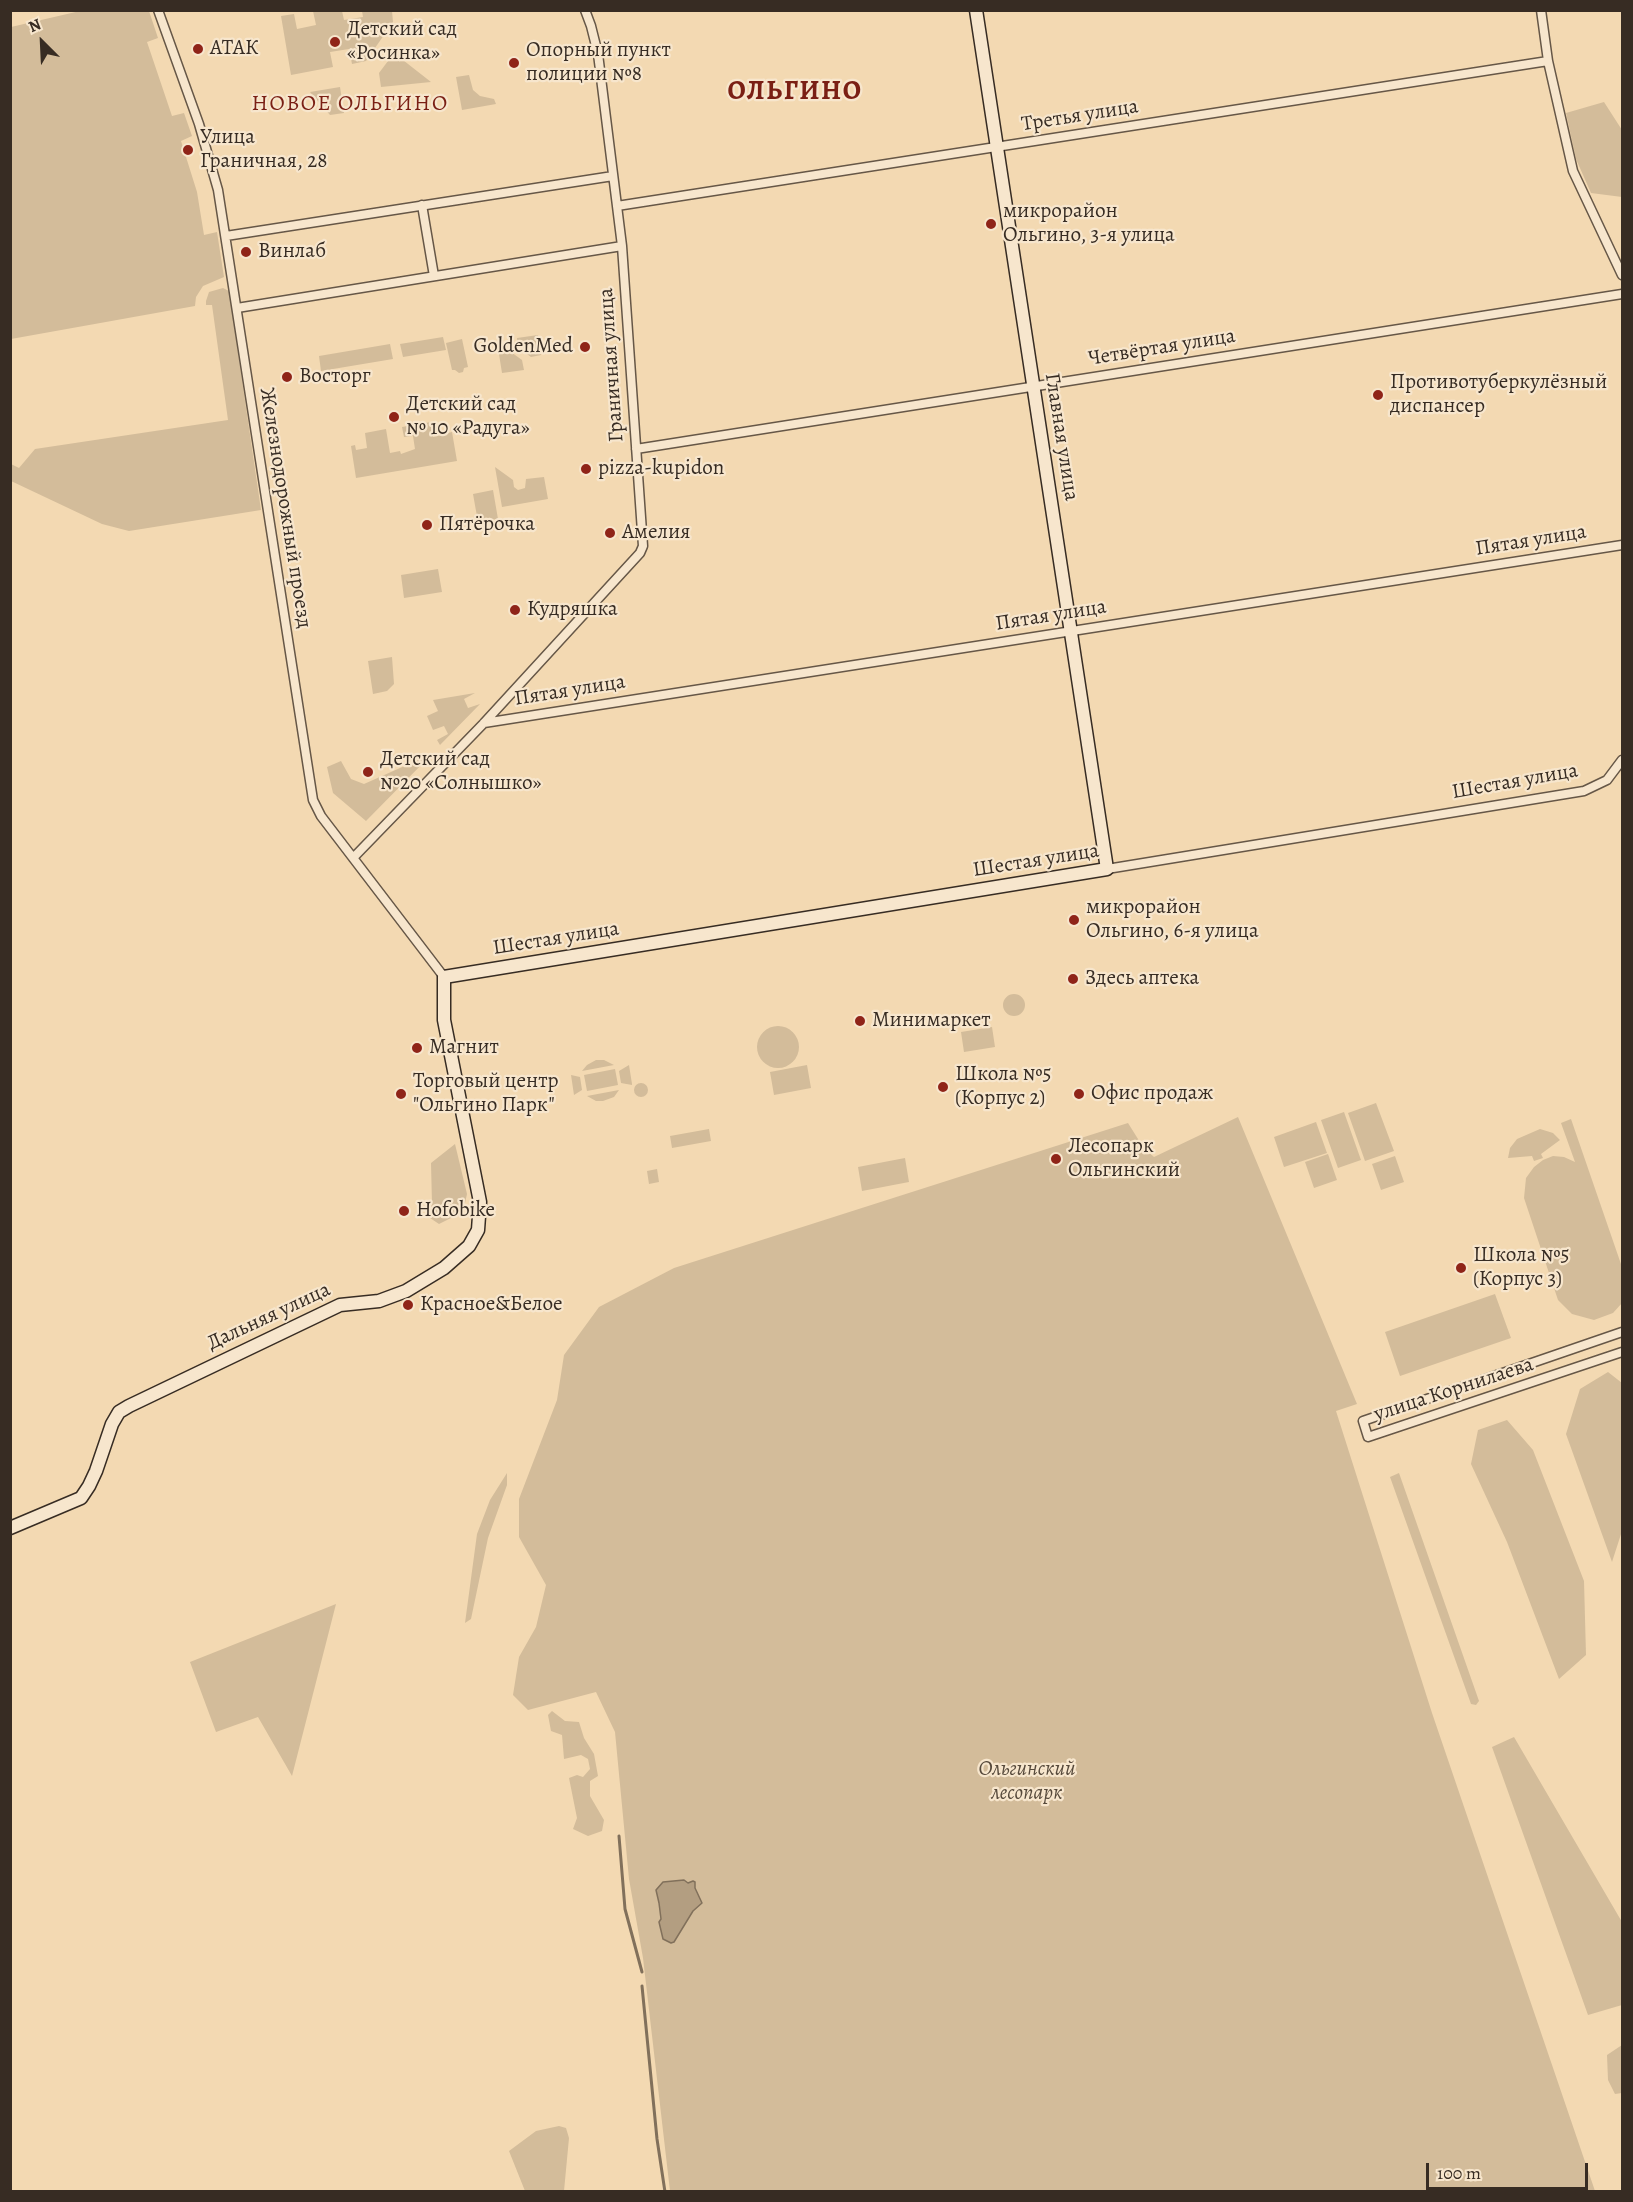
<!DOCTYPE html>
<meta charset="utf-8">
<style>
body{margin:0}
#map{position:relative;width:1633px;height:2202px;overflow:hidden;background:#f3d9b2;font-family:Alegreya,serif}
canvas{display:block}
.frame{position:absolute;inset:0;border:12px solid #372c23;pointer-events:none}
.north{position:absolute;left:12px;top:12px;width:60px;height:60px;-webkit-text-stroke:4px #f7e6cd;paint-order:stroke;rotate:336deg;font-size:16px;font-weight:700;line-height:24px;text-align:center;color:#372c23}
.north::after{content:'';display:block;margin:auto;width:21px;height:27px;background:#372c23;clip-path:polygon(50% 0,100% 100%,50% 72%,0 100%)}
.scale{position:absolute;left:1426px;top:2163px;width:162px;height:27px;box-sizing:border-box;border:3px solid #372c23;border-top:0;padding-left:8px;font-size:18px;line-height:21px;white-space:nowrap;color:#372c23;-webkit-text-stroke:4px #f7e6cd;paint-order:stroke}
</style>
<div id="map">
<canvas width="1633" height="2202"></canvas>
<div class="frame"></div>
<div class="north">N</div>
<div class="scale">100 m</div>
</div>
<script>
const context = document.querySelector('canvas').getContext('2d');
context.lineJoin = 'round';
function fill(path, color) { context.fillStyle = color; context.fill(path, 'evenodd'); }
const toPath = rows => new Path2D(rows.map(r => 'M' + r).join(''));
function strokePath(path, color, width, dash) { context.strokeStyle = color; context.lineWidth = width; context.lineCap = dash ? 'butt' : 'round'; context.setLineDash(dash || []); context.stroke(path); }
function drawText(font, color, halo, rows, align = 'center') {
  context.font = font + ' Alegreya,serif'; context.lineWidth = 4.5; context.setLineDash([]); context.textBaseline = 'middle'; context.strokeStyle = halo; context.fillStyle = color; for (const [text, x, y, turn = 0] of rows) {
    context.save(); context.translate(x, y); context.rotate((+turn || 0) * Math.PI / 180); context.textAlign = isNaN(turn) ? turn : align; if (halo) context.strokeText(text, 0, 0); context.fillText(text, 0, 0); context.restore();
  }
}
fill(toPath([
 [132,10,149,11,158,38,147,42,172,116,184,113,192,136,181,141,197,192,204,235,217,232,224,277,203,286,196,297,195,306,11,339,11,27,80,11],
 [313,11,342,11,344,20,363,17,362,11,392,11,393,22,366,61,352,64,349,49,330,52,333,67,291,75,281,16,294,14,297,29,316,25],
 [394,53,431,82,381,87,379,73],
 [469,75,473,90,480,96,494,99,496,104,462,110,456,77],
 [340,87,344,113,330,115,310,92],
 [1604,102,1622,130,1622,197,1591,193,1576,159,1566,113],
 [223,288,229,291,261,510,129,531,102,524,11,481,11,464,19,468,35,449,228,420,212,305,206,305,206,301,209,292],
 [538,335,541,355,531,357,518,347,517,338],
 [443,337,446,350,403,357,400,344],
 [462,339,468,367,464,368,463,372,459,373,455,370,452,370,446,343],
 [390,344,393,359,321,371,319,356],
 [504,347,522,360,524,370,502,373,498,348],
 [431,422,433,437,452,432,457,461,356,478,351,446,355,445,356,450,367,448,365,433,386,429,390,453,400,451,401,454,415,449,413,436,404,437,402,427],
 [495,467,513,480,514,487,518,490,525,488,526,479,544,477,548,499,502,507],
 [493,490,498,519,478,522,473,494],
 [438,569,442,592,404,598,401,575],
 [392,657,394,684,387,691,373,694,368,661],
 [475,693,464,699,468,708,480,704,440,745,437,740,448,734,444,726,433,730,427,716,438,711,433,700],
 [427,756,428,758,366,821,333,793,327,767,341,761,351,779,364,784],
 '1003 1005a11 11 0 1 1 22 0a11 11 0 1 1-22 0Z',
 '757 1047a21 21 0 1 1 42 0a21 21 0 1 1-42 0Z',
 [992,1027,995,1047,964,1052,961,1032],
 [596,1060,604,1060,614,1065,582,1071,587,1065],
 [629,1065,632,1084,632,1085,621,1083,619,1071],
 [807,1065,811,1088,774,1095,770,1072],
 [615,1069,618,1085,587,1091,584,1075],
 [571,1075,580,1077,582,1090,574,1095],
 '634 1090a7 7 0 1 1 14 0a7 7 0 1 1-14 0Z',
 [619,1090,614,1097,603,1101,596,1101,587,1096],
 [1376,1103,1394,1151,1365,1161,1348,1113],
 [1344,1112,1361,1160,1338,1168,1321,1120],
 [1238,1117,1357,1404,1336,1411,1432,1713,1595,2191,670,2191,643,1958,629,1879,615,1732,596,1692,528,1710,513,1695,519,1657,536,1627,546,1585,519,1537,519,1499,557,1400,564,1355,599,1307,674,1268,1128,1123,1143,1147,1154,1157],
 [1571,1119,1622,1267,1622,1303,1613,1313,1594,1320,1572,1314,1558,1300,1524,1198,1526,1178,1534,1167,1543,1160,1553,1156,1564,1157,1575,1162,1561,1123],
 [1316,1122,1327,1153,1284,1167,1274,1137],
 [709,1129,711,1141,672,1148,670,1136],
 [1540,1129,1553,1133,1560,1140,1541,1154,1543,1158,1534,1161,1532,1156,1508,1158,1510,1148,1517,1139],
 [455,1144,467,1194,463,1212,439,1224,427,1216,432,1204,431,1163],
 [1328,1154,1337,1180,1314,1188,1305,1162],
 [1395,1156,1404,1182,1381,1190,1372,1164],
 [905,1158,909,1182,862,1191,858,1167],
 [657,1169,659,1182,649,1184,647,1171],
 [1495,1294,1511,1338,1400,1376,1385,1332],
 [1608,1372,1622,1383,1622,1531,1612,1562,1566,1434,1580,1389],
 [1507,1420,1533,1450,1584,1581,1586,1655,1559,1679,1507,1542,1471,1464,1478,1430],
 [507,1473,507,1485,488,1538,471,1619,465,1623,477,1534,490,1500],
 [1399,1473,1479,1701,1476,1705,1471,1704,1390,1477],
 [336,1604,292,1776,258,1717,216,1732,190,1662],
 [552,1711,565,1721,579,1722,584,1738,594,1754,598,1776,590,1781,590,1796,604,1820,602,1831,588,1836,573,1829,577,1818,569,1778,577,1775,583,1777,590,1769,588,1759,581,1755,564,1759,562,1735,551,1731,548,1715],
 [1514,1737,1622,1922,1622,2005,1588,2015,1492,1747],
 [1622,2045,1622,2093,1615,2094,1608,2080,1607,2055],
 [559,2126,566,2128,569,2138,564,2191,525,2191,509,2151,536,2131]
]), '#d3bc9a');
const water = toPath([
 [684,1880,688,1883,693,1881,695,1882,695,1888,702,1903,693,1911,674,1942,671,1943,663,1939,659,1922,661,1919,659,1903,656,1890,663,1882,684,1880]
]);
fill(water, '#b39e81');
strokePath(water, '#81705b', 1.5);
strokePath(toPath([
 [619,1836,625,1909,642,1972],
 [642,1986,657,2139,665,2192]
]), '#81705b', 3);
const street = toPath([
 [158,10,199,124,218,190,313,800,321,816,444,977],
 [1541,10,1548,61,1573,171,1622,275],
 [422,205,434,276],
 [617,206,1548,61],
 [226,236,613,176],
 [237,308,622,246],
 [636,449,1622,294],
 [484,723,1622,545],
 [353,858,484,723,640,553,643,546,622,246,598,54,591,26,585,10],
 [1107,869,1584,791,1607,780,1622,760],
 [1622,1332,1363,1421,1368,1437,1622,1352]
]);
const secondary = toPath([
 [10,1528,81,1498,89,1486,96,1471,112,1424,119,1412,129,1406,340,1305,379,1301,406,1291,444,1268,469,1246,478,1230,480,1202,444,1020,444,977,1107,869,976,10]
]);
strokePath(street, '#665747', 11);
strokePath(secondary, '#372c23', 15);
strokePath(street, '#f7e6cd', 8);
strokePath(secondary, '#f7e6cd', 12);
for (const [x, y, r, color] of [
 [335,42,6,"#8f2418"],
 [198,49,6,"#8f2418"],
 [514,63,6,"#8f2418"],
 [188,150,6,"#8f2418"],
 [991,224,6,"#8f2418"],
 [246,252,6,"#8f2418"],
 [585,347,6,"#8f2418"],
 [287,377,6,"#8f2418"],
 [1378,395,6,"#8f2418"],
 [394,417,6,"#8f2418"],
 [586,469,6,"#8f2418"],
 [427,525,6,"#8f2418"],
 [610,533,6,"#8f2418"],
 [515,610,6,"#8f2418"],
 [368,772,6,"#8f2418"],
 [1074,920,6,"#8f2418"],
 [1073,979,6,"#8f2418"],
 [860,1021,6,"#8f2418"],
 [417,1048,6,"#8f2418"],
 [943,1087,6,"#8f2418"],
 [401,1094,6,"#8f2418"],
 [1079,1094,6,"#8f2418"],
 [1056,1159,6,"#8f2418"],
 [404,1211,6,"#8f2418"],
 [1461,1268,6,"#8f2418"],
 [408,1305,6,"#8f2418"]
]) { const dot = new Path2D(); dot.arc(x, y, r, 0, 2 * Math.PI); context.fillStyle = color; context.fill(dot); strokePath(dot, '#f7e6cd', 2); }
drawText('21px', '#372c23', '#f7e6cd', [
 ["Детский сад",347,30],
 ["«Росинка»",347,54],
 ["АТАК",210,49],
 ["Опорный пункт",526,51],
 ["полиции №8",526,75],
 ["Улица",200,138],
 ["Граничная, 28",200,162],
 ["микрорайон",1003,212],
 ["Ольгино, 3-я улица",1003,236],
 ["Винлаб",258,252],
 ["GoldenMed",573,347,"right"],
 ["Восторг",299,377],
 ["Противотуберкулёзный",1390,383],
 ["диспансер",1390,407],
 ["Детский сад",406,405],
 ["№ 10 «Радуга»",406,429],
 ["pizza-kupidon",598,469],
 ["Пятёрочка",439,525],
 ["Амелия",622,533],
 ["Кудряшка",527,610],
 ["Детский сад",380,760],
 ["№20 «Солнышко»",380,784],
 ["микрорайон",1086,908],
 ["Ольгино, 6-я улица",1086,932],
 ["Здесь аптека",1085,979],
 ["Минимаркет",872,1021],
 ["Магнит",429,1048],
 ["Школа №5",955,1075],
 ["(Корпус 2)",955,1099],
 ["Торговый центр",413,1082],
 ["\"Ольгино Парк\"",413,1106],
 ["Офис продаж",1091,1094],
 ["Лесопарк",1068,1147],
 ["Ольгинский",1068,1171],
 ["Hofobike",416,1211],
 ["Школа №5",1473,1256],
 ["(Корпус 3)",1473,1280],
 ["Красное&Белое",420,1305]
], 'left');
drawText('21px', '#372c23', '#f7e6cd', [
 ["Третья улица",1080,116,-9],
 ["Четвёртая улица",1162,348,-9],
 ["Граничная улица",612,365,-94],
 ["Главная улица",1061,437,81],
 ["Железнодорожный проезд",285,508,81],
 ["Пятая улица",1531,541,-9],
 ["Пятая улица",1051,616,-9],
 ["Пятая улица",570,691,-9],
 ["Шестая улица",1515,782,-10],
 ["Шестая улица",1036,861,-9],
 ["Шестая улица",556,939,-9],
 ["Дальняя улица",269,1317,-25],
 ["улица Корнилаева",1454,1390,-18]
]);
drawText('italic 21px', '#56493b', '#f7e6cd', [
 ["Ольгинский",1027,1770],
 ["лесопарк",1027,1794]
]);
context.letterSpacing = '1.5px';
drawText('22px', '#7a1f14', '#f7e6cd', [
 ["НОВОЕ ОЛЬГИНО",350,105]
]);
context.letterSpacing = '0px';
context.letterSpacing = '1.5px';
drawText('bold 27px', '#7a1f14', '#f7e6cd', [
 ["ОЛЬГИНО",795,92]
]);
context.letterSpacing = '0px';
</script>
